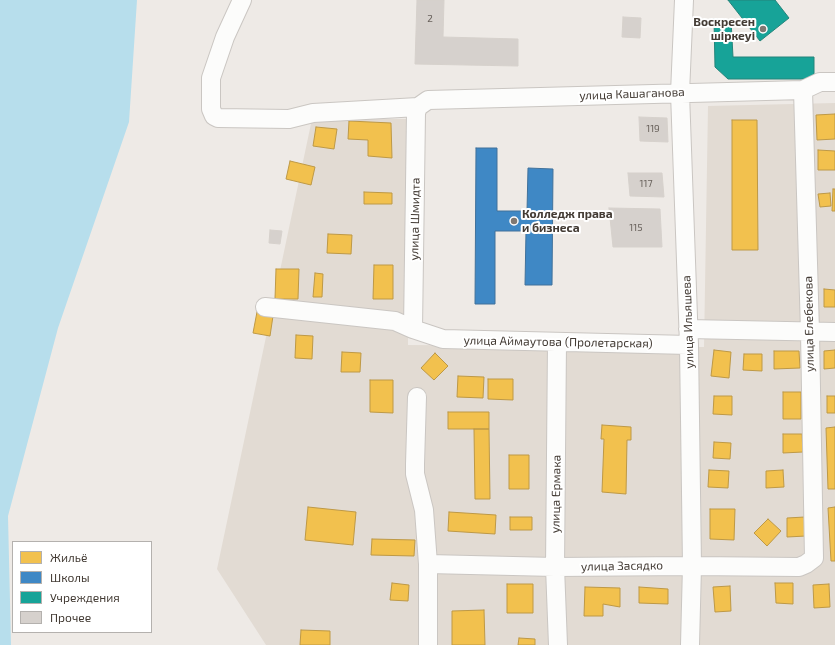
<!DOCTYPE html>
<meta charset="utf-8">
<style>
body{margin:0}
#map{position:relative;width:835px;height:645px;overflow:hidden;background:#eeeae6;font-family:"Exo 2",sans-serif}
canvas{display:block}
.legend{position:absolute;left:12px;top:541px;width:140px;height:92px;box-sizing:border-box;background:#fff;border:1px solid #b4b1ae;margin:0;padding:5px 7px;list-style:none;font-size:12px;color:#433b34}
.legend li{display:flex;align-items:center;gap:8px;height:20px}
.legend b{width:20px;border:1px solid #b4b1ae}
</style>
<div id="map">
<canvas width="835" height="645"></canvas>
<ul class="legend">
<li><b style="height:11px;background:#f2c14e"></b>Жильё</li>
<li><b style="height:11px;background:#3f88c5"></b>Школы</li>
<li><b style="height:11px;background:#17a398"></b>Учреждения</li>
<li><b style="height:11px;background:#d6d1cd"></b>Прочее</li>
</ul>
</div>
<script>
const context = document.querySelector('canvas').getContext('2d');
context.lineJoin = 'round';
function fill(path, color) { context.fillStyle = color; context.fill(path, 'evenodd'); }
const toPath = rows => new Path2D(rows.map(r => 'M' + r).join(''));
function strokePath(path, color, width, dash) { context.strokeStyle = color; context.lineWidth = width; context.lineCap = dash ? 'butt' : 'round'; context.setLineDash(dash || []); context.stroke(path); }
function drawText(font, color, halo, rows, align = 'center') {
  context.font = font + ' "Exo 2",sans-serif'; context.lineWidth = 4; context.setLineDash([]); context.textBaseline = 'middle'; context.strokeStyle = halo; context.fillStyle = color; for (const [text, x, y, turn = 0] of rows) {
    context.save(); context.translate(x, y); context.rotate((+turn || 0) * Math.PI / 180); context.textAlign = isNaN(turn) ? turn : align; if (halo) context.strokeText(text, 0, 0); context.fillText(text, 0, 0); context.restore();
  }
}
fill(toPath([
 [835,103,835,645,266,645,217,569,312,119,408,119,408,345,704,347,708,106]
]), '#e2dbd3');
fill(toPath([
 [0,0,137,0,129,122,58,328,8,516,11,645,0,645]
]), '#b7deec');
const homes = toPath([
 [835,114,835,139,817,140,816,115,835,114],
 [732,120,757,120,758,250,732,250,732,120],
 [349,121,391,123,392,158,368,156,368,140,348,139,349,121],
 [316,127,337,129,334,149,313,146,316,127],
 [818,150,835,151,835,170,818,170,818,150],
 [290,161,315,167,311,185,286,179,290,161],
 [833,189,835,189,835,211,832,211,833,189],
 [364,192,392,193,392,204,364,204,364,192],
 [830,193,831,206,820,207,818,194,830,193],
 [328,234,352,235,351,254,327,253,328,234],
 [374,265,393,265,393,299,373,299,374,265],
 [276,269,299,269,298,299,275,299,276,269],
 [315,273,323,274,322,297,313,297,315,273],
 [824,289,835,290,835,307,824,307,824,289],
 [257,312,273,316,270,336,253,333,257,312],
 [296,335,313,336,312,359,295,358,296,335],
 [714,350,731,352,729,378,711,376,714,350],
 [835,350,835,368,824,369,824,351,835,350],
 [774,351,799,351,800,368,774,369,774,351],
 [342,352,361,353,360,372,341,372,342,352],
 [435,353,448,366,434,380,421,368,435,353],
 [744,354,762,354,762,371,743,370,744,354],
 [458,376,484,377,483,398,457,397,458,376],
 [488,379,513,379,513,400,488,399,488,379],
 [370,380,393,380,393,413,370,412,370,380],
 [783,392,801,392,801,419,783,419,783,392],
 [714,396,732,396,732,415,713,414,714,396],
 [827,396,835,396,835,413,827,413,827,396],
 [448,412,489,412,489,429,448,429,448,412],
 [602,425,631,427,631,440,627,440,626,494,602,492,604,439,601,439,602,425],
 [835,427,835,489,828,489,826,428,835,427],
 [474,429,489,429,490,499,475,499,474,429],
 [783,434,802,434,803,452,783,453,783,434],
 [714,442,731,443,730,459,713,458,714,442],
 [509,455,529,455,529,489,509,489,509,455],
 [709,470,729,471,728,488,708,487,709,470],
 [783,470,784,487,766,488,766,471,783,470],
 [308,507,356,512,353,545,305,540,308,507],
 [835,507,835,561,831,561,828,508,835,507],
 [710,509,735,509,734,540,710,539,710,509],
 [449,512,496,515,495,534,448,531,449,512],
 [510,517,532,517,532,530,510,530,510,517],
 [805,517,806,536,787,537,787,518,805,517],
 [768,519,781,531,767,546,754,533,768,519],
 [372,539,415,540,414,556,371,555,372,539],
 [392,583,409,585,408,601,390,600,392,583],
 [775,583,793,583,793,604,776,603,775,583],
 [507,584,533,584,533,613,507,613,507,584],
 [829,584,830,607,814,608,813,585,829,584],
 [730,586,731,611,715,612,713,587,730,586],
 [585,587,620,588,620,607,603,604,603,616,584,616,585,587],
 [639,587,668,589,668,604,639,603,639,587],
 [484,610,485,645,452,645,452,611,484,610],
 [301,630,330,631,330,645,300,645,301,630],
 [519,638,535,639,535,645,518,645,519,638]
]);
fill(homes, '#f2c14e');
strokePath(homes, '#be9946', 1);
const schools = toPath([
 [476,148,497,148,497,211,527,211,528,168,553,169,552,285,525,285,526,231,495,231,495,304,475,304,476,148]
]);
fill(schools, '#3f88c5');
strokePath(schools, '#40719a', 1);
const public = toPath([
 [728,0,775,0,789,18,760,41,728,0],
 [714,19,731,20,733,57,814,57,814,79,728,79,715,67,714,19]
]);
fill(public, '#17a398');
strokePath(public, '#24847a', 1);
const building = toPath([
 [417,0,444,0,443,37,518,39,518,66,415,64,417,0],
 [623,17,641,18,640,38,622,37,623,17],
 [639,117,667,118,668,142,640,141,639,117],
 [628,173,662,173,664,197,630,196,628,173],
 [609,208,660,209,662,247,613,247,609,208],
 [270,230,282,231,280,244,269,243,270,230]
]);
fill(building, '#d6d1cd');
strokePath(building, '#d6d1cc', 1);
const minor = toPath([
 [242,0,225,37,211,78,211,109,214,116,218,118,289,119,313,113,418,107],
 [684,0,680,93,689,345,692,566,690,645],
 [265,307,395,321,413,329],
 [688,329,835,332],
 [557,343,555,567,558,645],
 [689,345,443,339,413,329,416,113,418,107,428,100,803,90,820,82,835,82],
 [417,397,415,464,415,474,424,510,428,564,428,645],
 [428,564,555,567,692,566,799,567,806,564,814,558,810,332,803,90]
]);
strokePath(minor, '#cac6c2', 20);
strokePath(minor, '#fcfcfb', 18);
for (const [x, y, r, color] of [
 [763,29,4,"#7f7872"],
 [514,221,4,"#7f7872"]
]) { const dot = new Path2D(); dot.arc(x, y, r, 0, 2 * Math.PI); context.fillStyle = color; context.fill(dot); strokePath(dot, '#fff', 1.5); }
drawText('10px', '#69625c', null, [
 ["2",430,19],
 ["119",653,129],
 ["117",646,184],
 ["115",636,228]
]);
drawText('bold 12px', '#433b34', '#fff', [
 ["Воскресен",755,22],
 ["шіркеуі",755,36],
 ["Колледж права",522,214,"left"],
 ["и бизнеса",522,228,"left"]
], 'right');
drawText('12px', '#433b34', '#fff', [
 ["улица Кашаганова",632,94,-2],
 ["улица Шмидта",415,219,-89],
 ["улица Ильяшева",688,322,-92],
 ["улица Елебекова",809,324,-91],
 ["улица Аймаутова (Пролетарская)",558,342,1],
 ["улица Ермака",556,494,-89],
 ["улица Засядко",622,566,-1]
]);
</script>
